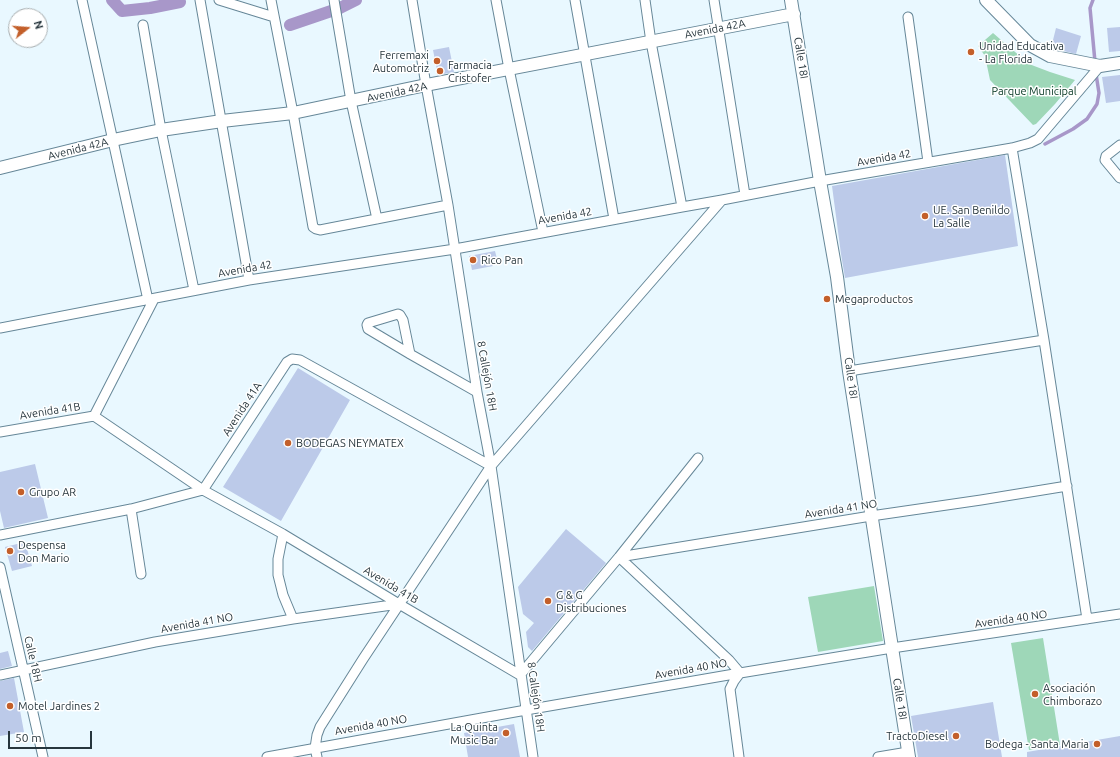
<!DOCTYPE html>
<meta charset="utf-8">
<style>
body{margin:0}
#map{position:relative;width:1120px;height:757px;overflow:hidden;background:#e9f8ff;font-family:Ubuntu,sans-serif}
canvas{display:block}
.north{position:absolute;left:8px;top:8px;width:40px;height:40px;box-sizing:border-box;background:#fff;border:1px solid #a9afb1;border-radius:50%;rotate:73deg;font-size:11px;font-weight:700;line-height:16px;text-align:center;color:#27363d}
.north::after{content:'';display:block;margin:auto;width:14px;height:18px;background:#c35f2a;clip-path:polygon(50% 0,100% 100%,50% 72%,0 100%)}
.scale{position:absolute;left:8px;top:731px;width:84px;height:18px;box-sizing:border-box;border:2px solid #27363d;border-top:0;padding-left:5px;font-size:12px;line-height:14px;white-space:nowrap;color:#27363d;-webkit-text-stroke:3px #fff;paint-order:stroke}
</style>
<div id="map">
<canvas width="1120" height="757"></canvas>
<div class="north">N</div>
<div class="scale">50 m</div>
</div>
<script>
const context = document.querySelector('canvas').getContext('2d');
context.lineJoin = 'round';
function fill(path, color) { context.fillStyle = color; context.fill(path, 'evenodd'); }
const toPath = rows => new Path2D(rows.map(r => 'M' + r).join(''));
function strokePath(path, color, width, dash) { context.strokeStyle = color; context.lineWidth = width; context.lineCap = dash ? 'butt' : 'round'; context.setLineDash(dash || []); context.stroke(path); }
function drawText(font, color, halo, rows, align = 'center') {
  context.font = font + ' Ubuntu,sans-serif'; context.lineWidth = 3; context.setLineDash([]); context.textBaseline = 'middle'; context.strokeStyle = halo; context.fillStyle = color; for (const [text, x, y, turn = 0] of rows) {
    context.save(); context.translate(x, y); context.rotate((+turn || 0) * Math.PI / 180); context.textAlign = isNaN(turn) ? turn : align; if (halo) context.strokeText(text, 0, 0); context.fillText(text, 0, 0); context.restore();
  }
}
fill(toPath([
 [993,33,1029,64,1050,72,1075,80,1055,104,1036,124,1033,125,990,80,985,56,978,46],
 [874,586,883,641,818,652,808,597],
 [1043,638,1060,745,1029,750,1011,643]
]), '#9ed7b8');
strokePath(toPath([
 [1093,0,1090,8,1095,62],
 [1045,144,1073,129,1087,119,1097,104,1099,93,1096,74]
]), '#a897c9', 3.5);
strokePath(toPath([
 [112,0,122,11,150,8,180,2],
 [290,25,340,8,356,0]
]), '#a897c9', 12);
fill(toPath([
 [1120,27,1120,51,1109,52,1107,28],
 [1056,28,1081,36,1076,54,1051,48],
 [449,47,454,72,438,75,433,50],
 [1120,75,1120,101,1106,103,1102,77],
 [1005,155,1018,246,845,278,841,254,832,186],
 [495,251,497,259,492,260,493,266,472,270,469,256],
 [298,368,350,400,281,521,223,487],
 [35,464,48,518,4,528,0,511,0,472],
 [566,529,606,563,532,651,528,647,526,632,534,623,523,614,518,587],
 [25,542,32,566,12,571,5,547],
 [8,651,12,666,0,669,0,653],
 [14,678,24,732,0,736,0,681],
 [993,702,1002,757,918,757,911,716],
 [514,724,520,757,468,757,464,733],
 [1120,736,1120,757,1027,757,1027,752]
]), '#bccae9');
const minor = toPath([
 [82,0,148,300],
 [200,0,249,280],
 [219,0,274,17],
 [271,0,293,113,313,227,316,229,320,230,448,205],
 [334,0,351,101,377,219],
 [412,0,426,85,448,205,477,392,491,466,533,757],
 [496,0,509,69,543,232],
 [575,0,614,219],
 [645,0,651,42,682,207],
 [714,0,745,195],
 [908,17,928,162],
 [143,25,161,130,194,290],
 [1120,145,1106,156,1105,160,1120,178],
 [1012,148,1044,340,1087,619],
 [0,328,249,280,455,249,682,207,722,200,820,181,1012,148,1030,143,1038,139,1100,66],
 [410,354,403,320,400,315,398,314,368,323,367,325,368,329,410,354,477,392],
 [849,371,1044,340],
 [94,416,154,299],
 [0,432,94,416,203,490,283,534,399,604,520,675,619,557,698,458],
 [131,509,141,574],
 [283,534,278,559,278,575,283,595,293,619],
 [0,535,131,509,203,490,287,362,292,359,300,360,491,466],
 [619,557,871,516,981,500,1067,486],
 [619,557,729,660,740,673,734,681,730,689,739,757],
 [0,567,43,757],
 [0,675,155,642,293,619,399,604],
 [267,757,526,710,740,673,892,648,1120,614],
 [317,757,315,748,317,735,320,727,363,659,491,466,722,200],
 [878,757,908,752]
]);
const tertiary = toPath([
 [791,0,820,181,837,277,849,371,909,757],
 [986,0,1030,45,1050,56,1100,66,1120,63],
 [0,168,113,140,161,130,222,121,293,113,426,85,794,14]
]);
strokePath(minor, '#668798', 11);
strokePath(tertiary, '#668798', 14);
strokePath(minor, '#fff', 9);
strokePath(tertiary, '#fff', 12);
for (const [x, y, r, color] of [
 [971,52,4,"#c35f2a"],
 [437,61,4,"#c35f2a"],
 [440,71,4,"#c35f2a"],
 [925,216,4,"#c35f2a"],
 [473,260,4,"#c35f2a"],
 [827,299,4,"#c35f2a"],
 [288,443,4,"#c35f2a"],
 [21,492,4,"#c35f2a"],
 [10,551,4,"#c35f2a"],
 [548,601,4,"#c35f2a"],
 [1035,694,4,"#c35f2a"],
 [10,706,4,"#c35f2a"],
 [506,733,4,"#c35f2a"],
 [956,736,4,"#c35f2a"],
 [1097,744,4,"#c35f2a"]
]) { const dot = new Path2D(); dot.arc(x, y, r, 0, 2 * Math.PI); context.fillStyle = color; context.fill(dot); strokePath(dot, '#fff', 1.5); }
drawText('11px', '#27363d', '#fff', [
 ["Avenida 42A",715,29,-11],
 ["Calle 18I",801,58,81],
 ["Avenida 42A",397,92,-12],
 ["Avenida 42A",78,149,-14],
 ["Avenida 42",884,158,-10],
 ["Avenida 42",565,216,-10],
 ["Avenida 42",245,269,-10],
 ["8 Callejón 18H",487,376,80],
 ["Calle 18I",851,378,82],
 ["Avenida 41A",242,409,-57],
 ["Avenida 41B",50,411,-9],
 ["Avenida 41 NO",841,509,-9],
 ["Avenida 41B",391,585,31],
 ["Avenida 40 NO",1011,619,-8],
 ["Avenida 41 NO",197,623,-10],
 ["Calle 18H",33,659,77],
 ["Avenida 40 NO",691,669,-10],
 ["8 Callejón 18H",536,697,82],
 ["Calle 18I",900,699,81],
 ["Avenida 40 NO",371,725,-10]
]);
drawText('11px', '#27363d', '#fff', [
 ["Unidad Educativa",979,46],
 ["- La Florida",979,59],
 ["Ferremaxi",429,55,"right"],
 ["Automotriz",429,68,"right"],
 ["Farmacia",448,65],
 ["Cristofer",448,78],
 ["UE. San Benildo",933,210],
 ["La Salle",933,223],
 ["Rico Pan",481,260],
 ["Megaproductos",835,299],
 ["BODEGAS NEYMATEX",296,443],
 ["Grupo AR",29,492],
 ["Despensa",18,545],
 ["Don Mario",18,558],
 ["G & G",556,595],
 ["Distribuciones",556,608],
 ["Asociación",1043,688],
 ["Chimborazo",1043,701],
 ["Motel Jardines 2",18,706],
 ["La Quinta",498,727,"right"],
 ["Music Bar",498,740,"right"],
 ["TractoDiesel",948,736,"right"],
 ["Bodega - Santa Maria",1089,744,"right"]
], 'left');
drawText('11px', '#053622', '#fff', [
 ["Parque Municipal",1034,91]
]);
</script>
